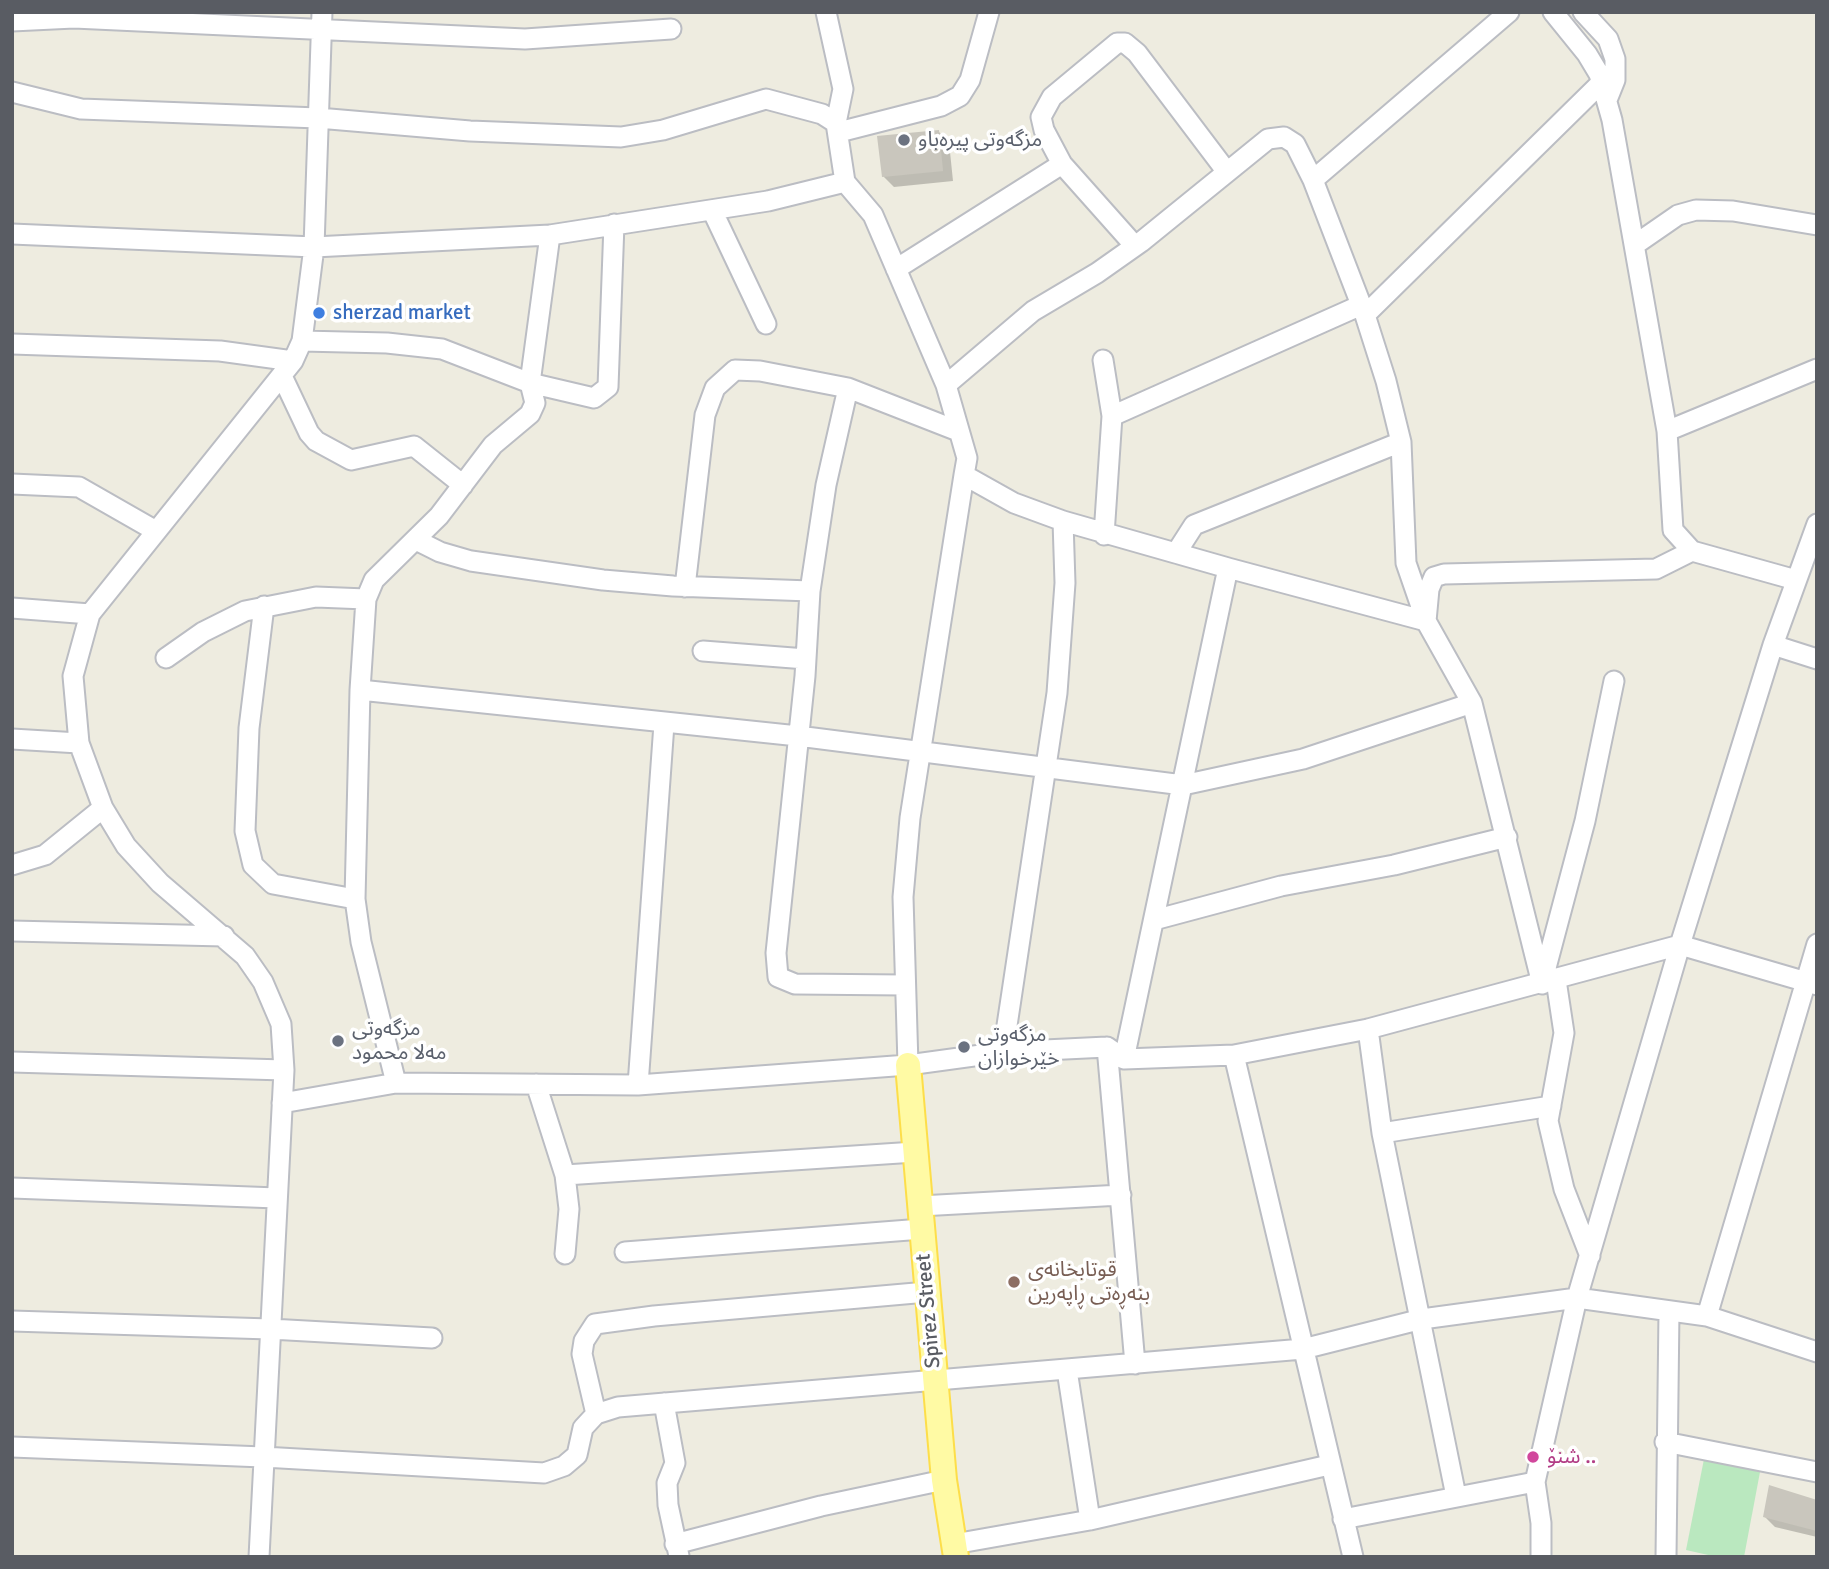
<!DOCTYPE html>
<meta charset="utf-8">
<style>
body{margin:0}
#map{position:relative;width:1829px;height:1569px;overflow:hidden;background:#eeece0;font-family:Signika,sans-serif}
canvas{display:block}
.frame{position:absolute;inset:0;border:14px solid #595c63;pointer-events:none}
</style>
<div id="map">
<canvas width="1829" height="1569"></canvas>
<div class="frame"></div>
</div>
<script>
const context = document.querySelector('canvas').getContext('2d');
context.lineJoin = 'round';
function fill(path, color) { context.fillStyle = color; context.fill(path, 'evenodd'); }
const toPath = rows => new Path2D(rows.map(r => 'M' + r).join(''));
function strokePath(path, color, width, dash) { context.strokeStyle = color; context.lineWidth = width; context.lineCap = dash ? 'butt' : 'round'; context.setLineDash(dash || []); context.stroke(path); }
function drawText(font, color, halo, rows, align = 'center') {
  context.font = font + ' Signika,"Noto Sans Arabic",sans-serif'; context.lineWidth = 7; context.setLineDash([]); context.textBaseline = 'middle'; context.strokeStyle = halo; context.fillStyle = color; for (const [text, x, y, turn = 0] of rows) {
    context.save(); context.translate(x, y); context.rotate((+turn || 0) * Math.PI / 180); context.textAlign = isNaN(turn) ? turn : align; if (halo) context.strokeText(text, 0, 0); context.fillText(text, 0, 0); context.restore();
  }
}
fill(toPath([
 [1704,1459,1760,1472,1744,1557,1717,1557,1686,1550]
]), '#bae8bf');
fill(toPath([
 [938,131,949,142,953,181,894,187,883,176],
 [1817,1501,1817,1537,1775,1527,1765,1517]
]), '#0003');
fill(toPath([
 [939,130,943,171,882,177,877,136],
 [1769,1485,1817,1500,1817,1531,1763,1517]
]), '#c9c6bd');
const minor = toPath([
 [826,12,843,89,836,123],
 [1553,12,1587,54,1599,74,1612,120,1667,431,1673,530,1692,551,1796,580],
 [1583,12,1608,39,1615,59,1615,80,1607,100],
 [12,21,74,18,525,39,671,29],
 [12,92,81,109,318,118,470,131,621,137,663,130,766,99,822,114,836,123,845,182],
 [839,132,941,106,960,96,970,80,989,12],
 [1062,164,1135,246],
 [1313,180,1509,12],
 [712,210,766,324],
 [12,234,314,247,550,235,768,201,845,182,873,215,946,385,967,458,964,475,1014,503,1063,521,1228,568,1124,1059],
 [1636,244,1678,215,1696,210,1733,211,1817,225],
 [896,269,1062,164,1044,130,1041,117,1052,97,1117,43,1125,43,1137,53,1227,172],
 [1365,315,1602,82],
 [302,341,387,343,442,349,530,383,594,398,608,387,614,224],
 [12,344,220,351,293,361],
 [1103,360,1112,416,1104,535],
 [282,376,309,433,316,441,351,460,414,446,463,485],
 [946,385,1033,311,1097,273,1141,242,1268,139,1284,137,1295,144,1313,180,1365,315,1386,381,1401,442,1406,563,1426,621,1472,703,1542,984],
 [848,388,826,485,810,591,805,676,776,953,778,977,795,984,904,985],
 [1112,416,1359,306],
 [1667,431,1817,369],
 [12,484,79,487,156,531],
 [416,540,440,552,471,561,603,580,673,586,810,591],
 [1176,553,1194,525,1401,442],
 [1228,568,1426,621,1429,589,1434,577,1444,574,1656,569,1692,551],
 [685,587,705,415,715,388,735,370,760,371,848,388,958,431],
 [264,606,249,728,245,831,253,865,273,884,355,899],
 [12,608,90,614],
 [1773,645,1817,659],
 [703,651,806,659],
 [166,658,203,632,245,611,316,597,366,599],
 [360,690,798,736,1183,785,1303,759,1472,703],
 [12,739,79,743],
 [12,865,45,855,103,808],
 [1154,920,1281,886,1394,865,1507,837],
 [12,931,224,936],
 [1543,979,1585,821,1614,681],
 [1556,980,1564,1033,1548,1121,1564,1189,1590,1256],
 [1368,1029,1382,1133,1456,1496],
 [1107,1047,1135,1364],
 [1003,1052,1057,693,1065,583,1063,521],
 [1234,1055,1353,1557],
 [12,1062,284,1070],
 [908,1065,903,897,910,818,964,475],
 [396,1083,361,942,355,899,360,690,366,599,374,580,439,516,493,445,530,414,535,403,530,383,550,235],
 [536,1084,565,1175,569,1209,565,1254],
 [638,1085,664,724],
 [282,1103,396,1083,638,1085,908,1065,1003,1052,1107,1047,1124,1059,1234,1055,1368,1029,1680,945,1817,985],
 [1382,1133,1551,1106],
 [565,1175,915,1152],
 [12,1188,277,1198],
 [920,1206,1121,1195],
 [625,1252,922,1229],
 [1707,1316,1817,944],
 [12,1321,270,1329,432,1338],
 [1067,1370,1090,1520],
 [664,1403,675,1463,667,1483,668,1505,679,1556],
 [596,1414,582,1354,584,1341,595,1324,654,1316,927,1292],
 [1665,1442,1817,1472],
 [12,1447,263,1457,544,1473,564,1466,577,1455,583,1428,596,1414,618,1407,1303,1349,1422,1319,1577,1298,1707,1316,1817,1352],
 [1343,1519,1535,1482],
 [675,1544,821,1506,944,1480],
 [954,1544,1090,1520,1329,1465],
 [259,1557,284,1070,281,1024,263,982,245,956,160,883,126,846,103,808,79,743,73,676,90,614,293,361,302,341,314,247,322,12],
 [1541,1557,1541,1523,1535,1482,1577,1298,1680,945,1773,645,1817,524],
 [1666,1557,1669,1311]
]);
const major = toPath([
 [908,1065,944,1480,956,1557]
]);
strokePath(minor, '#bbbdc3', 23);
strokePath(major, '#fdde4a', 28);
strokePath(minor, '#fff', 19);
strokePath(major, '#fffaa4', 24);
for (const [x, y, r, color] of [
 [904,140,7,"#6b7280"],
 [319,313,7,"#3f7fe0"],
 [338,1041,7,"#6b7280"],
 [964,1047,7,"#6b7280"],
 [1014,1282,7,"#8d6e63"],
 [1533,1457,7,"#d1479c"]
]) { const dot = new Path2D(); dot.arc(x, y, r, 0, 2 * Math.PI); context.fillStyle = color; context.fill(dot); strokePath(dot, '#fff', 2.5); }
drawText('21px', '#5b616d', '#fff', [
 ["مزگەوتی پیرەباو",918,140],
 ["مزگه‌وتی",352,1029],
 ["مه‌لا محمود",352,1053],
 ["مزگەوتی",978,1035],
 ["خێرخوازان",978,1059]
], 'left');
drawText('21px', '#366cbe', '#fff', [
 ["sherzad market",333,313]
], 'left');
drawText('21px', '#785e54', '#fff', [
 ["قوتابخانەی",1028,1270],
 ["بنەڕەتی ڕاپەرین",1028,1294]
], 'left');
drawText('21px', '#595c63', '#fff', [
 ["Spirez Street",929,1311,-95]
]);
drawText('21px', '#b23c85', '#fff', [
 ["شنۆ ..",1547,1457]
], 'left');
</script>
